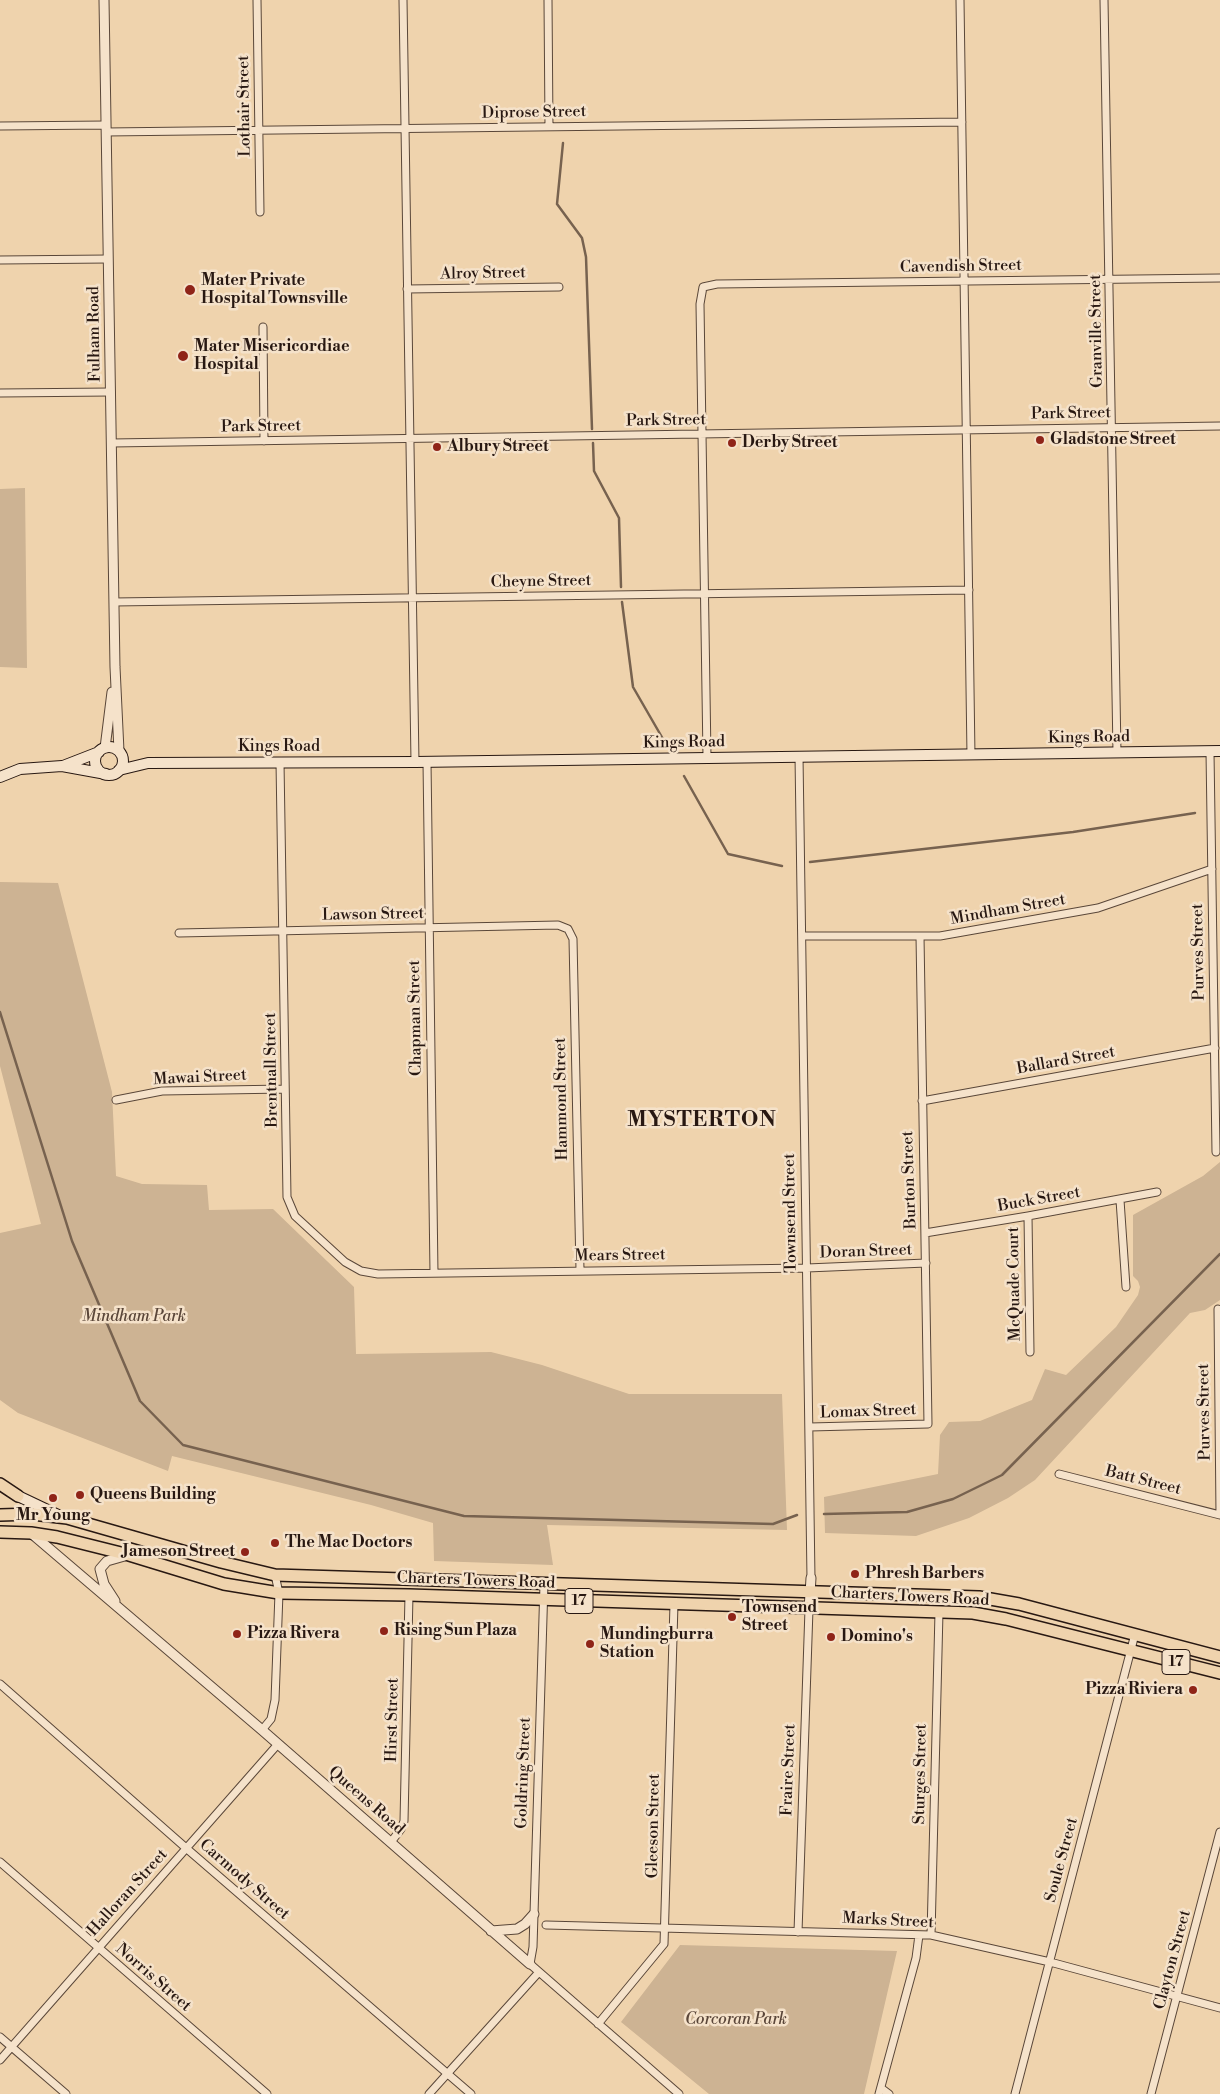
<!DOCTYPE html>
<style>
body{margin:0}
canvas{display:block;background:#efd3ad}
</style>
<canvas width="1220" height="2094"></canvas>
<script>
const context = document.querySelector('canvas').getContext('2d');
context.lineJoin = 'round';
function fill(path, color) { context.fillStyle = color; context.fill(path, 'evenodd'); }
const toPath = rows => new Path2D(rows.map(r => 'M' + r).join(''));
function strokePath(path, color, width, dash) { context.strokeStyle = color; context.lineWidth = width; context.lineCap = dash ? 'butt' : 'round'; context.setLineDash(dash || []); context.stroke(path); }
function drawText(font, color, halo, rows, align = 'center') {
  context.font = font + ' "Libre Bodoni",serif'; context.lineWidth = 5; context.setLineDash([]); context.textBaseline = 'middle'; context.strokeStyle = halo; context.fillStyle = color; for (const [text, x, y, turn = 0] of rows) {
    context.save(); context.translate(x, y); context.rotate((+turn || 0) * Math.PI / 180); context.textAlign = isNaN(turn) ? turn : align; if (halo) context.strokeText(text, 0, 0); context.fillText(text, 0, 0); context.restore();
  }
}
fill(toPath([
 [25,488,27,668,0,667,0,489],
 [0,882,58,883,112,1092,116,1176,142,1184,207,1185,209,1210,273,1209,354,1287,356,1354,491,1352,542,1365,629,1394,782,1394,787,1530,547,1525,553,1565,434,1561,433,1523,371,1505,172,1456,168,1471,18,1413,0,1400,0,1233,41,1224,0,1066],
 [1220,1162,1220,1300,1205,1310,1190,1313,1035,1480,1008,1498,969,1518,916,1536,825,1533,824,1497,938,1474,940,1435,949,1422,980,1421,1032,1400,1045,1369,1066,1375,1116,1327,1138,1295,1140,1287,1138,1281,1133,1276,1133,1215,1203,1176],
 [680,1945,897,1951,864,2094,709,2094,621,2022]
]), '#cdb393');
strokePath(toPath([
 [563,143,557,204,582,238,586,257,592,429],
 [593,443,594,471,619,518,621,587],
 [622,602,633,687,663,739],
 [684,776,728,854,782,866],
 [810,862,1073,832,1195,813],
 [0,1012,72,1241,140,1401,183,1445,464,1516,773,1524,797,1515],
 [824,1514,907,1512,953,1499,1002,1475,1220,1254]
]), '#77624f', 2.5);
const minor = toPath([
 [257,0,260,212],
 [403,0,415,762],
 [548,0,549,127],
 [960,0,971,755],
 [1104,0,1117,752],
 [0,126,106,125],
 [106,132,962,122],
 [0,260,108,259],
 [407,289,559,287],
 [263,327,264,441],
 [0,393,111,392],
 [112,443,1220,426],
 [114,602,969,590],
 [1210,752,1216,1152],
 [799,756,811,1578],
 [707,757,700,304,703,287,717,284,1220,278],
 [280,762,287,1197,295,1216,345,1262,361,1271,378,1274,807,1268,926,1263],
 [427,762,434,1273],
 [179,933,558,925,568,929,573,939,580,1270],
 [802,936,940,936,1098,908,1212,869],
 [116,1100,162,1091,285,1089],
 [922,1101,1215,1048],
 [1120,1200,1126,1287],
 [1028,1216,1030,1352],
 [925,1233,1028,1216,1157,1192],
 [1218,1309,1220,1515],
 [810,1427,928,1424,920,936],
 [1059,1474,1220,1515],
 [544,1584,533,1947,530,1964,679,2094],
 [0,1684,186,1848,471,2094],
 [262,1730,271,1719,275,1700,279,1593,275,1575],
 [391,1842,401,1829,404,1821,409,1595],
 [0,1862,267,2094],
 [546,1925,931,1935,1050,1962,1220,2008],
 [798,1932,809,1609],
 [931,1935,939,1612],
 [598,2024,664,1944,674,1604],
 [0,2037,66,2094],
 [0,2060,278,1744],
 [881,2088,889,2094],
 [429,2094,539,1972],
 [879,2094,916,1958,919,1935],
 [1015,2094,1135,1634],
 [1151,2094,1220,1832]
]);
const tertiary = toPath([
 [104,0,115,667,119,751],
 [105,748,112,692],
 [31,1533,262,1730,530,1964],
 [115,1601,104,1584,100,1569,107,1561,128,1555],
 [809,1609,811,1578],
 [491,1931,517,1929,525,1924,534,1914]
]);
const secondary = toPath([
 '95 761a14 14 0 1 1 28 0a14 14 0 1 1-28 0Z',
 [63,766,99,752],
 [119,770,148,763,415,762,1220,751],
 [0,777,20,769,62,766,106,774],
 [18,1496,58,1515]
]);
const primary = toPath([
 [0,1484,18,1496],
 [0,1515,32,1514,67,1518,221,1562,275,1575,979,1597,1019,1604,1220,1657],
 [0,1532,31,1533,57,1537,129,1555,224,1584,279,1593,409,1595,973,1613,1006,1619,1220,1673]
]);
strokePath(minor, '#5a4739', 9);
strokePath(tertiary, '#5a4739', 11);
strokePath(secondary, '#281812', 12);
strokePath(primary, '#281812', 14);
strokePath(minor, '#f5e2ca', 7);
strokePath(tertiary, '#f5e2ca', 9);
strokePath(secondary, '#f5e2ca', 10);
strokePath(primary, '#efd3ad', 11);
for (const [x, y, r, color] of [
 [190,290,6,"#8f2418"],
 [183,356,6,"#8f2418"],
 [1040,440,5,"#8f2418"],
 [732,443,5,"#8f2418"],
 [437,447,5,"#8f2418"],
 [80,1495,5,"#8f2418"],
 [53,1498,5,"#8f2418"],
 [275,1543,5,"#8f2418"],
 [245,1552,5,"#8f2418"],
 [855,1574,5,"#8f2418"],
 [732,1617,5,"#8f2418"],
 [384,1631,5,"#8f2418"],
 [237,1634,5,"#8f2418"],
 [831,1637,5,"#8f2418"],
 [590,1644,5,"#8f2418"],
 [1193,1690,5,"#8f2418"]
]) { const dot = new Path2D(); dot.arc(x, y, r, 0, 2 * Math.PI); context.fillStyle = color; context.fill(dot); strokePath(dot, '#f5e2ca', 2); }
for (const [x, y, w] of [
 [579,1601,28],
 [1176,1662,28]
]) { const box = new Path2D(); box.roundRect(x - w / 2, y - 12.5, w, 25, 4); context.fillStyle = '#f5e2ca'; context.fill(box); strokePath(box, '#281812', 1); }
drawText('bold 15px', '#281812', null, [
 ["17",579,1601],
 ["17",1176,1662]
]);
drawText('16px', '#281812', '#f5e2ca', [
 ["Lothair Street",245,106,-91],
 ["Diprose Street",534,113,-1],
 ["Cavendish Street",961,267,-1],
 ["Alroy Street",483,274,-1],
 ["Granville Street",1097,331,-91],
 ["Fulham Road",95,334,-91],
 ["Park Street",1071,414,-1],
 ["Park Street",666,421,-1],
 ["Park Street",261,427,-1],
 ["Cheyne Street",541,582,-1],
 ["Kings Road",1089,738,-1],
 ["Kings Road",684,743,-1],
 ["Kings Road",279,747],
 ["Mindham Street",1008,910,-10],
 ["Lawson Street",373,915,-1],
 ["Purves Street",1199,952,-91],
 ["Chapman Street",416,1018,-91],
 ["Ballard Street",1066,1061,-10],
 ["Brentnall Street",272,1070,-91],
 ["Mawai Street",200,1078,-3],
 ["Hammond Street",562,1099,-91],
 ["Burton Street",910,1180,-92],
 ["Buck Street",1039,1200,-10],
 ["Townsend Street",791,1213,-91],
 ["Doran Street",866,1252,-2],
 ["Mears Street",620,1256,-1],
 ["McQuade Court",1015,1284,-91],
 ["Lomax Street",868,1412,-2],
 ["Purves Street",1205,1412,-91],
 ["Batt Street",1143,1481,14],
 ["Charters Towers Road",476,1581,2],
 ["Charters Towers Road",910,1597,3],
 ["Hirst Street",393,1720,-89],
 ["Fraire Street",789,1770,-88],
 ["Goldring Street",524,1773,-88],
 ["Sturges Street",921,1774,-89],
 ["Queens Road",366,1801,41],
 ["Gleeson Street",654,1826,-89],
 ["Soule Street",1062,1860,-75],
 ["Carmody Street",244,1880,41],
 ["Halloran Street",128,1893,-48],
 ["Marks Street",888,1921,3],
 ["Clayton Street",1173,1960,-75],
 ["Norris Street",153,1978,41]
]);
drawText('bold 16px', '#281812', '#f5e2ca', [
 ["Mater Private",201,281],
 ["Hospital Townsville",201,299],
 ["Mater Misericordiae",194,347],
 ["Hospital",194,365],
 ["Gladstone Street",1050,440],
 ["Derby Street",742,443],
 ["Albury Street",447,447],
 ["Queens Building",90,1495],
 ["Mr Young",53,1516,"center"],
 ["The Mac Doctors",285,1543],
 ["Jameson Street",235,1552,"right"],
 ["Phresh Barbers",865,1574],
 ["Townsend",742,1608],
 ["Street",742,1626],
 ["Rising Sun Plaza",394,1631],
 ["Pizza Rivera",247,1634],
 ["Mundingburra",600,1635],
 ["Station",600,1653],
 ["Domino's",841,1637],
 ["Pizza Riviera",1183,1690,"right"]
], 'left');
drawText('italic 16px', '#5a4639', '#f5e2ca', [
 ["Mindham Park",134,1317],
 ["Corcoran Park",736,2020]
]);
context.letterSpacing = '1px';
drawText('bold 21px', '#281812', '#f5e2ca', [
 ["MYSTERTON",702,1121]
]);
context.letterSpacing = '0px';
</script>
